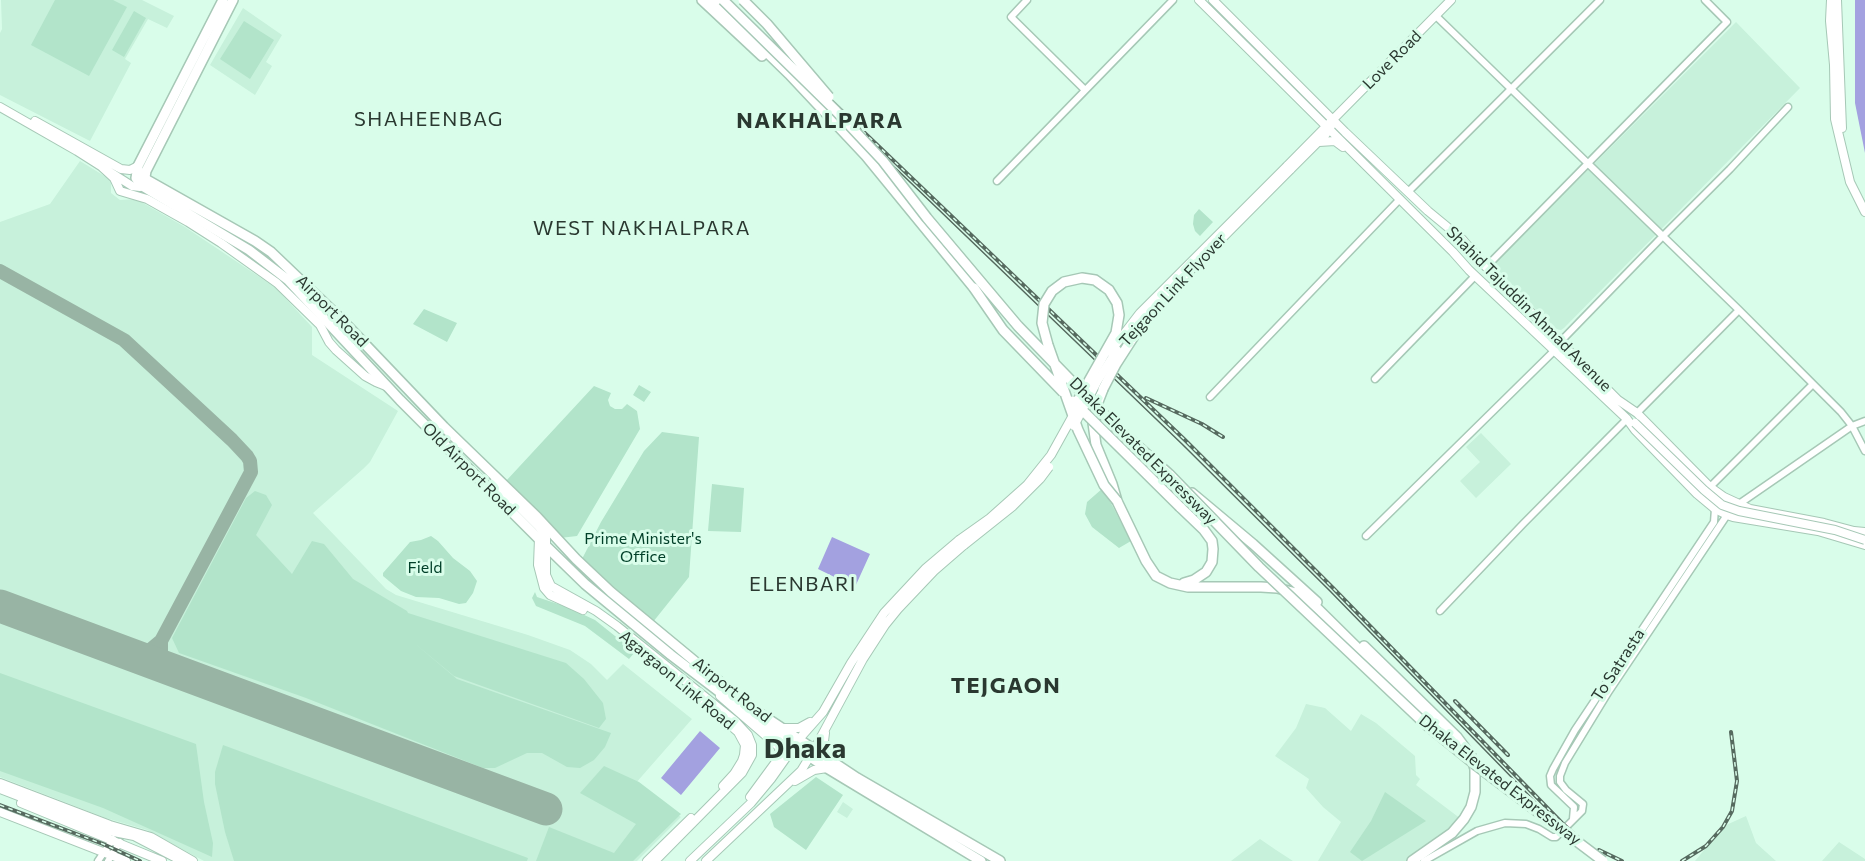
<!DOCTYPE html>
<style>
body{margin:0}
canvas{display:block;background:#d9fdea}
</style>
<canvas width="1865" height="861"></canvas>
<script>
const context = document.querySelector('canvas').getContext('2d');
context.lineJoin = 'round';
function fill(path, color) { context.fillStyle = color; context.fill(path, 'evenodd'); }
const toPath = rows => new Path2D(rows.map(r => 'M' + r).join(''));
function strokePath(path, color, width, dash) { context.strokeStyle = color; context.lineWidth = width; context.lineCap = dash ? 'butt' : 'round'; context.setLineDash(dash || []); context.stroke(path); }
function drawText(font, color, halo, rows, align = 'center') {
  context.font = font + ' Commissioner,sans-serif'; context.lineWidth = 6; context.setLineDash([]); context.textBaseline = 'middle'; context.strokeStyle = halo; context.fillStyle = color; for (const [text, x, y, turn = 0] of rows) {
    context.save(); context.translate(x, y); context.rotate((+turn || 0) * Math.PI / 180); context.textAlign = isNaN(turn) ? turn : align; if (halo) context.strokeText(text, 0, 0); context.fillText(text, 0, 0); context.restore();
  }
}
fill(toPath([
 [1,0,142,0,174,16,167,28,148,19,125,59,131,63,90,141,0,95,0,33,2,29],
 [243,8,282,35,266,62,272,66,255,95,210,65],
 [1736,22,1800,88,1564,328,1561,330,1556,329,1492,266],
 [80,161,111,180,111,193,120,200,136,199,185,227,276,288,312,327,312,355,398,411,370,462,363,469,313,513,386,589,396,595,528,635,570,650,591,664,607,680,623,664,692,719,635,784,681,817,637,861,204,861,147,830,106,818,0,777,0,222,50,204],
 [1481,433,1511,464,1476,498,1460,481,1480,462,1466,447],
 [1306,704,1325,708,1351,731,1361,714,1376,723,1415,756,1416,775,1420,779,1416,785,1461,819,1451,831,1406,861,1318,861,1341,822,1323,807,1306,788,1309,779,1275,756,1296,728],
 [843,802,853,809,847,818,837,812],
 [1746,816,1756,843,1776,861,1695,861,1724,826],
 [1260,839,1276,850,1293,861,1231,861],
 [1839,842,1865,859,1865,861,1822,861]
]), '#c7f1db');
fill(toPath([
 [55,0,113,0,127,7,89,76,31,45],
 [134,11,146,18,124,57,112,50],
 [244,21,274,40,250,79,220,59],
 [1199,209,1213,222,1200,236,1195,231,1193,224,1194,215],
 [424,309,457,323,447,342,413,324],
 [639,385,651,392,644,402,633,395],
 [594,386,611,393,608,400,610,406,615,409,622,409,627,404,637,411,640,429,577,536,560,538,506,481],
 [662,432,699,437,689,577,653,622,582,559,601,522,644,451],
 [712,484,744,488,741,532,708,531],
 [1103,488,1131,541,1119,548,1092,527,1085,514,1087,502],
 [255,491,266,495,272,505,256,535,292,574,312,541,324,544,353,579,407,611,408,613,566,663,584,679,603,703,606,719,599,728,454,676,413,642,457,679,611,733,605,747,594,760,580,768,567,767,542,753,527,753,495,768,483,768,306,698,179,653,172,638,246,498],
 [431,536,438,541,453,558,470,571,477,581,473,593,466,603,459,604,439,598,416,597,401,591,383,576,383,573,410,542,421,540],
 [535,592,537,597,567,607,595,620,635,652,629,659,585,626,536,606,532,598],
 [0,673,196,744,204,802,213,843,212,857,103,808,0,771],
 [223,745,528,858,527,861,234,861,225,832,215,784,215,772],
 [604,766,639,782,681,814,633,861,536,861,549,827,614,853,636,824,580,793],
 [816,777,843,795,806,850,774,827,770,814],
 [1385,792,1426,821,1362,861,1350,852,1371,821]
]), '#b2e4ca');
fill(toPath([
 [1855,0,1865,0,1865,153,1855,103],
 [832,537,870,554,855,587,818,569],
 [700,731,720,748,681,795,661,778]
]), '#a3a1e0');
strokePath(toPath([
 [0,271,124,340,232,440,247,456,250,461,251,472,161,641,161,656,165,666,168,669],
 [133,656,149,651,161,641]
]), '#98b4a4', 14);
strokePath(toPath([
 [0,606,546,809]
]), '#98b4a4', 33);
const minor = toPath([
 [1027,0,1011,17,1085,90],
 [1436,16,1739,310,1841,412,1852,426,1865,451],
 [997,181,1173,0],
 [1408,192,1600,0],
 [1486,267,1727,22,1705,0],
 [1561,341,1662,237,1730,169,1788,107],
 [1375,379,1475,276],
 [1210,397,1400,199],
 [1637,413,1739,310],
 [1710,487,1812,385],
 [1739,504,1852,426,1865,421],
 [1366,536,1554,351],
 [1440,611,1523,524,1627,419],
 [1573,819,1574,807,1551,785,1550,776,1553,769,1575,730,1714,522,1715,509],
 [98,861,113,839],
 [108,861,120,842],
 [1424,861,1477,831,1505,823,1526,824,1539,829,1552,837,1556,837,1582,811,1583,804,1566,790,1560,782,1560,776,1565,763,1609,691,1727,515]
]);
const major = toPath([
 [1199,0,1453,252,1469,270,1627,419,1635,430,1697,494,1715,509,1727,515,1736,506],
 [1213,0,1345,132,1428,211,1462,239,1486,267,1618,400,1637,413,1710,487,1724,497,1750,509,1824,523,1854,531,1865,532],
 [1831,0,1830,21,1834,65,1835,119,1850,182,1865,212],
 [1837,0,1842,128],
 [0,107,77,151,132,186,140,187,145,182],
 [35,121,121,169,130,170,138,166],
 [1319,142,1335,141,1343,147],
 [1287,166,1451,0],
 [102,167,114,178,120,191,147,199,188,222,221,243,277,283,320,325,329,342,336,350,365,376,376,382,386,386],
 [1290,170,1326,134,1331,126],
 [495,477,496,484,539,527,546,537,546,575,551,586,596,611,617,626,735,721,748,735,752,745,752,755,742,773,655,861],
 [1729,512,1727,515,1733,517,1818,531,1865,545],
 [539,538,538,565,544,588,550,595,583,610],
 [720,696,780,748,775,763,750,797],
 [704,703,738,732,745,745,744,755,742,761,734,774,723,786],
 [782,728,799,728,810,722],
 [825,733,824,741,829,759],
 [795,781,814,770,827,768],
 [0,783,110,825,151,837,193,861],
 [0,789,109,831,134,836,182,861],
 [21,803,162,861],
 [0,812,126,861],
 [647,861,691,818],
 [690,861,751,803,771,779,800,738,823,712,851,663,884,613,926,568,959,540],
 [706,861,801,771,815,748,863,659,885,625,898,609,934,571,964,545]
]);
const highway = toPath([
 [223,0,138,166,136,178,142,186,249,250,288,280,400,400,547,547,585,584,671,655,776,735,827,768,981,861],
 [233,0,146,171,145,177,147,180,255,241,271,252,339,317,444,427,537,517,576,559,611,592,750,707,857,778,1000,861],
 [702,0,762,56],
 [713,0,789,74,866,156,974,288],
 [1103,389,1096,407,1093,423,1096,445,1112,484,1117,501,1146,561,1156,576,1170,583,1188,587,1261,587,1277,588,1296,593,1317,608,1398,688,1435,728],
 [1192,493,1253,544,1317,602],
 [1180,507,1204,530,1212,541,1213,549,1212,562,1206,572,1194,580,1184,583],
 [1364,646,1457,737,1471,756,1475,769,1475,792,1471,807,1464,819,1452,833,1412,861]
]);
strokePath(minor, '#a6c8b6', 9);
strokePath(major, '#a6c8b6', 10);
strokePath(highway, '#a6c8b6', 12);
strokePath(minor, '#fff', 6);
strokePath(major, '#fff', 8);
strokePath(highway, '#fff', 9);
strokePath(toPath([
 [721,0,1182,444,1330,591,1559,826,1597,861]
]), '#566a5f', 1.5);
const rail = toPath([
 [726,0,1185,440,1333,588,1562,823,1604,861],
 [1146,398,1202,424,1223,437],
 [1455,701,1508,755],
 [0,805,103,844,140,861],
 [1599,850,1622,861],
 [1682,861,1706,846,1723,827,1732,811,1737,781,1731,732]
]);
strokePath(rail, '#566a5f', 4);
strokePath(rail, '#d9fdea', 1.5, [4.5]);
const majorBridge = toPath([
 [1141,320,1290,170],
 [1110,352,1140,313,1287,166],
 [1635,423,1704,490,1722,505,1739,511,1835,530,1865,540],
 [1074,426,1098,380,1117,350],
 [959,540,990,518,1027,485,1051,455,1081,401],
 [964,545,1013,506,1040,479,1049,467]
]);
const highwayBridge = toPath([
 [723,0,836,111,883,161,927,218,1018,326,1113,424,1169,474,1259,567,1423,722,1477,766,1603,861],
 [743,0,767,24,829,97],
 [974,288,1003,330,1063,392],
 [1103,389,1116,364,1143,322,1145,316],
 [1073,401,1180,507],
 [1076,404,1116,333,1119,315,1117,303,1109,290,1095,280,1082,278,1064,282,1052,291,1044,304,1042,323,1048,345,1078,430,1104,485,1117,501]
]);
strokePath(majorBridge, '#a6c8b6', 10, []);
strokePath(highwayBridge, '#a6c8b6', 12, []);
strokePath(majorBridge, '#fff', 8);
strokePath(highwayBridge, '#fff', 9);
drawText('16px', '#2a3830', '#d9fdea', [
 ["Love Road",1392,60,-45],
 ["Tejgaon Link Flyover",1173,290,-47],
 ["Shahid Tajuddin Ahmad Avenue",1529,309,45],
 ["Airport Road",332,311,45],
 ["Dhaka Elevated Expressway",1143,451,45],
 ["Old Airport Road",469,469,45],
 ["To Satrasta",1618,665,-57],
 ["Agargaon Link Road",677,680,40],
 ["Airport Road",732,690,38],
 ["Dhaka Elevated Expressway",1500,780,38]
]);
drawText('16px', '#003f28', '#d9fdea', [
 ["Prime Minister's",643,539],
 ["Office",643,557],
 ["Field",425,568]
]);
context.letterSpacing = '1.5px';
drawText('20px', '#2a3830', '#d9fdea', [
 ["SHAHEENBAG",429,119],
 ["WEST NAKHALPARA",642,228],
 ["ELENBARI",803,584]
]);
context.letterSpacing = '0px';
context.letterSpacing = '1.5px';
drawText('bold 22px', '#2a3830', '#d9fdea', [
 ["NAKHALPARA",820,121],
 ["TEJGAON",1006,686]
]);
context.letterSpacing = '0px';
drawText('bold 28px', '#2a3830', '#d9fdea', [
 ["Dhaka",805,749]
]);
</script>
